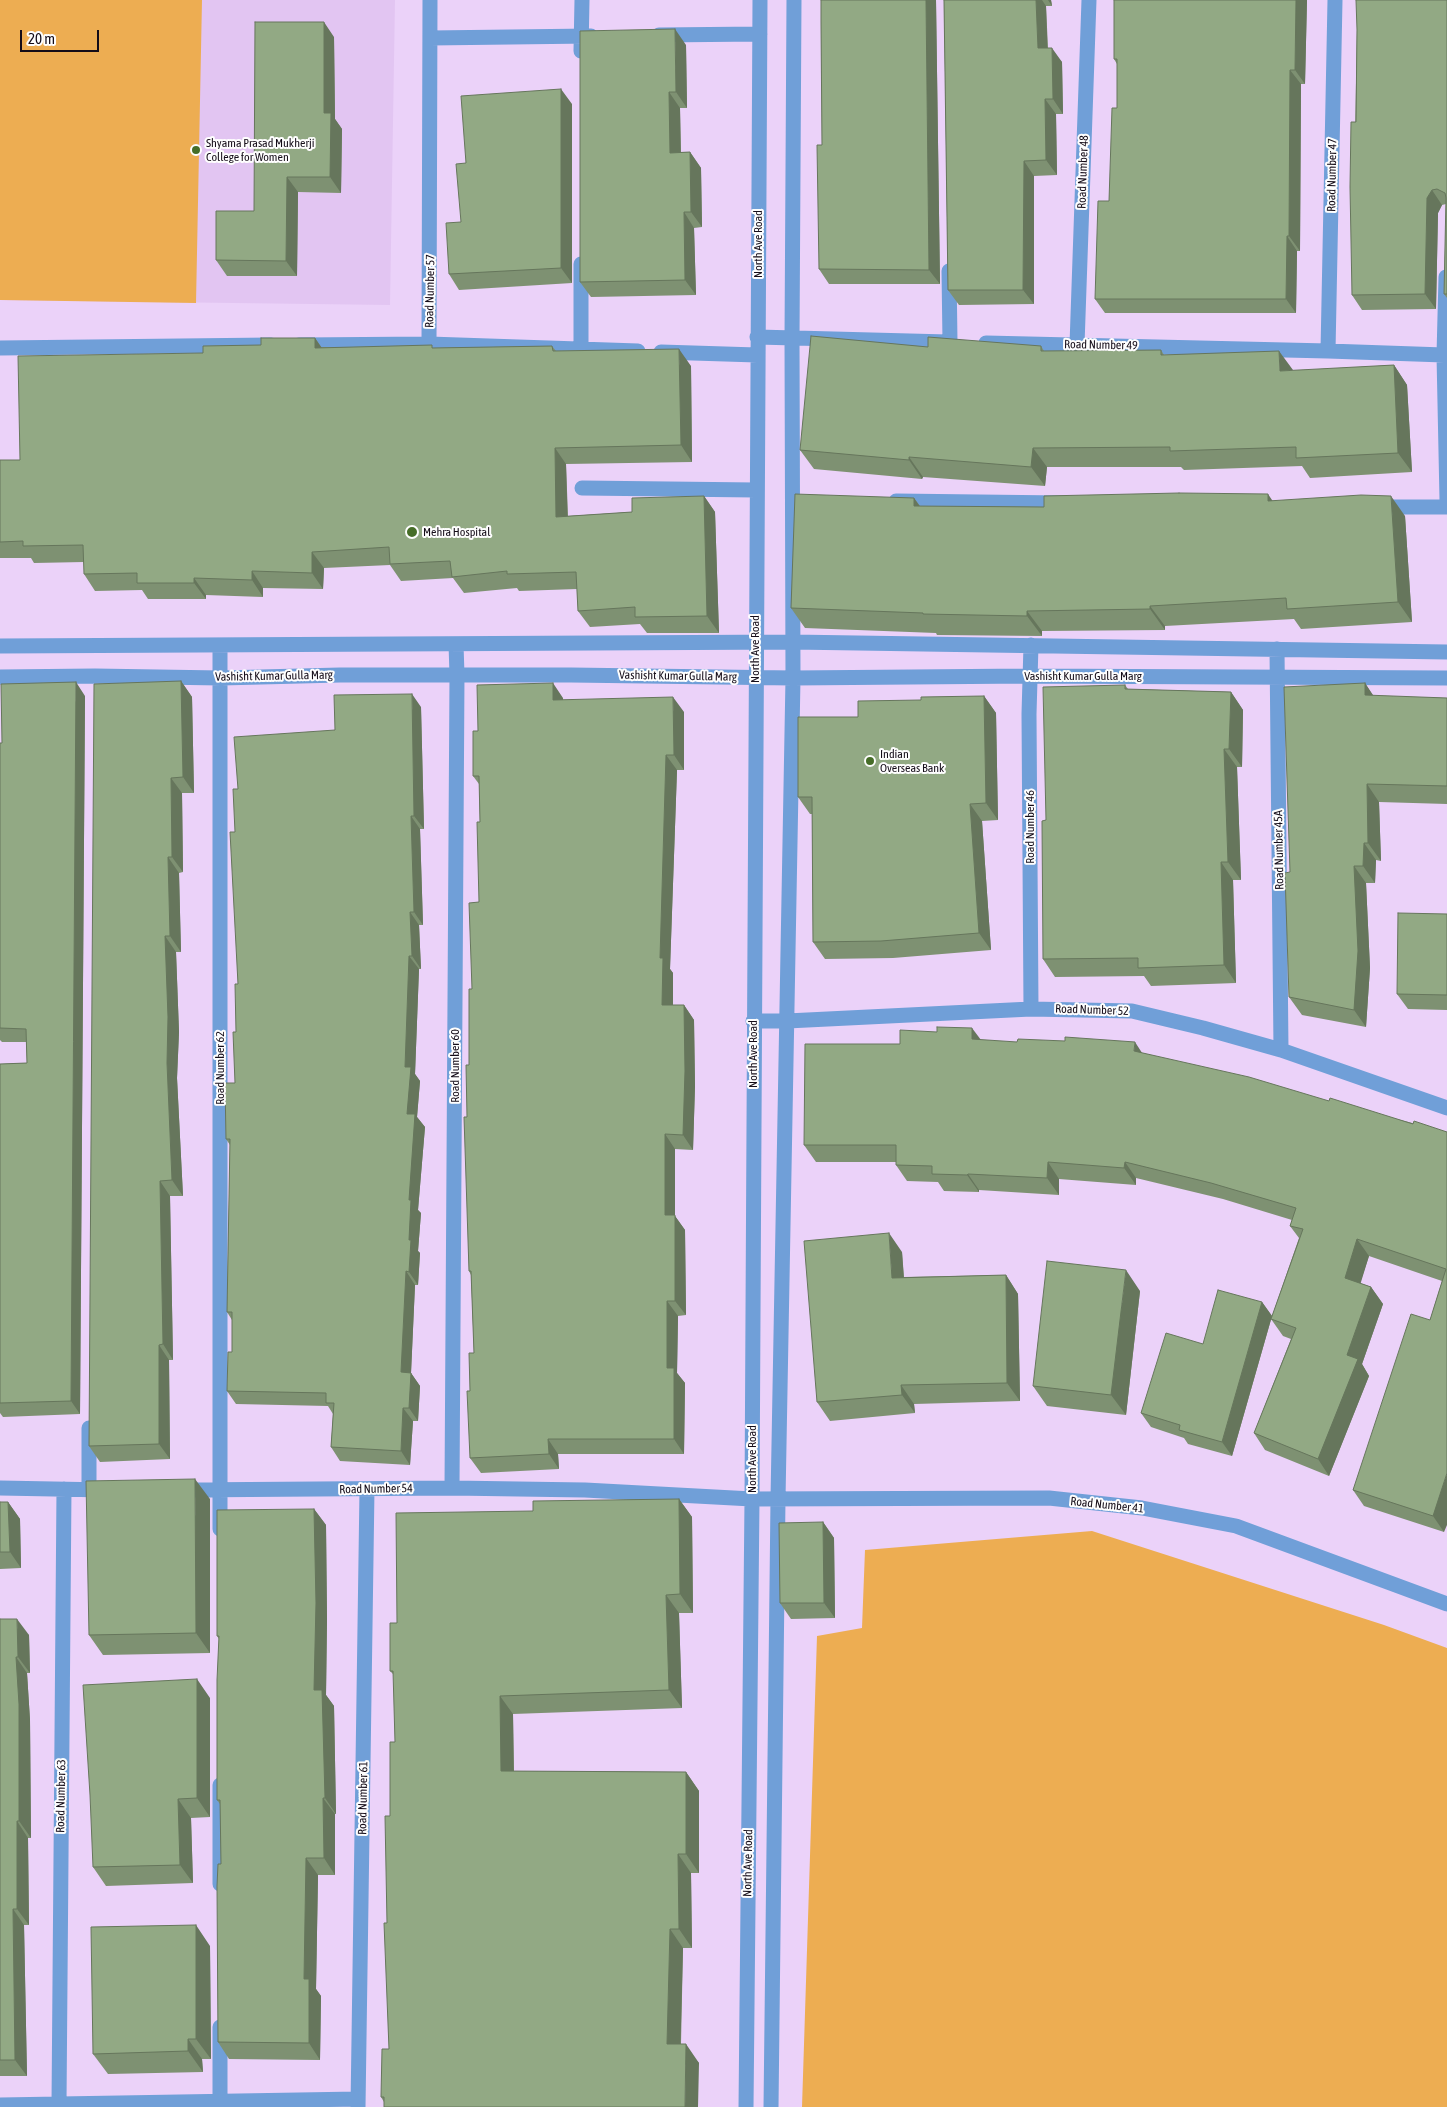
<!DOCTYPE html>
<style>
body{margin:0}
#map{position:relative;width:1447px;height:2107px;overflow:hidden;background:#ebd2f9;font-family:"Asap Condensed",sans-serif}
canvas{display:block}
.scale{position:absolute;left:20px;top:30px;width:79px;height:22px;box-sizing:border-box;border:2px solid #140c18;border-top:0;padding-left:6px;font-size:15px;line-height:18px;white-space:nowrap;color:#140c18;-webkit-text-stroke:4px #fefefe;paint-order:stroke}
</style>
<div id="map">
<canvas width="1447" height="2107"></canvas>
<div class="scale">20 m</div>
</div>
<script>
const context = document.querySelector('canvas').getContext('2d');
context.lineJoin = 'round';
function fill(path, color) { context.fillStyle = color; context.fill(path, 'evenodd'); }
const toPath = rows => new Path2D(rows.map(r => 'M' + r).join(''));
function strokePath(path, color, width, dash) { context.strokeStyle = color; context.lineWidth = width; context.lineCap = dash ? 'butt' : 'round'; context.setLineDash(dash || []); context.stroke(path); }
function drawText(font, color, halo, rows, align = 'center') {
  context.font = font + ' "Asap Condensed",sans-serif'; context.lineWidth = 4; context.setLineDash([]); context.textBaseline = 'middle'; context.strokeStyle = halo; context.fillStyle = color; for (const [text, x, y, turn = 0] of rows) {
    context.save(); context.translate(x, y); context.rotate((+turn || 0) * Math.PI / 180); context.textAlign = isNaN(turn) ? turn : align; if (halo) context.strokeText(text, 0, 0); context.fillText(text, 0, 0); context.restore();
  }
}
fill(toPath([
 [0,0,395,0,390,305,0,300]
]), '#e2c5f2');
fill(toPath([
 [0,0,202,0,196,303,0,300],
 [1092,1531,1384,1625,1447,1648,1447,2107,802,2107,817,1636,862,1628,865,1550]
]), '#edad52');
strokePath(toPath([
 [659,35,760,34],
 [430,38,591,36],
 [581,51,582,0],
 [949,271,950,342],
 [757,337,948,342],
 [986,343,1328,351,1444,355,1446,277],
 [429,344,430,0],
 [299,345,429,344,638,351],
 [1077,345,1089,0],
 [0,348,271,345],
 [581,349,581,264],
 [1328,351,1335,0],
 [661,352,757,355],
 [1447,356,1444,355,1447,500],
 [582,488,756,490],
 [896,501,1063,503],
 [1379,507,1447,507],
 [1031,645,1029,714,1031,1009],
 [0,646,792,642,1447,652],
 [1277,649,1281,1050],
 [0,677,95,676,221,678,340,675,571,675,793,678,1029,676,1447,678],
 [753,1021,787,1021,1031,1009,1132,1011,1203,1028,1281,1050,1447,1108],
 [0,1488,107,1490],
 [452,1488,457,675,456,644],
 [89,1489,89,1428],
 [182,1490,452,1488,585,1490,752,1499,1049,1498,1142,1508,1236,1526,1447,1604],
 [220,1529,220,646],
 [220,1785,220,1884],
 [220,2101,220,2027],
 [59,2103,64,1489],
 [0,2105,358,2099],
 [358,2107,367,1489],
 [746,2107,752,1499,760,0],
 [771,2107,778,1499,793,678,792,339,794,0]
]), '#709fd8', 15);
fill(toPath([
 [821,0,936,0,940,284,829,284,819,269,822,145],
 [944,0,1051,0,1052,6,1046,6,1048,48,1062,62,1063,114,1056,114,1057,175,1034,176,1034,304,959,305,948,290],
 [1114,0,1307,0,1305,84,1301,84,1300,251,1297,251,1296,313,1105,313,1095,299,1109,201,1117,108,1117,64,1114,59],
 [1447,0,1447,298,1444,294,1446,204,1442,205,1438,213,1436,309,1362,310,1352,295,1357,30],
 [334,37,335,119,342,129,341,193,298,192,297,276,227,276,216,260,254,211],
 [686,45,687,108,680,108,681,152,690,152,701,168,702,227,694,228,696,295,591,297,580,282],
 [572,104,572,283,459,290,449,274,461,222,466,163],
 [315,338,321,347,434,348,552,346,556,351,691,366,692,462,566,464,568,516,632,512,704,496,715,512,719,633,647,633,640,624,590,627,578,611,577,589,519,591,517,588,464,593,453,578,401,581,390,565,324,568,323,589,263,588,263,597,206,595,206,599,148,599,142,590,95,591,84,574,84,562,34,563,31,558,0,558,0,460,20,460,203,353],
 [1041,346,1044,351,1161,350,1164,355,1293,371,1394,365,1407,385,1412,472,1310,478,1302,466,1184,470,1181,467,1047,467,1045,486,923,477,922,479,814,469,800,450,928,347],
 [914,498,920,506,1044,507,1272,501,1405,516,1412,622,1301,629,1294,619,1165,626,1165,630,1042,631,1042,636,937,635,936,633,805,628,791,608],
 [181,681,192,697,194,793,182,793,183,872,179,873,181,952,176,952,179,1032,177,1078,183,1196,170,1196,173,1360,169,1360,170,1459,100,1462,89,1446],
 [1365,683,1373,696,1447,698,1447,804,1379,802,1381,861,1376,860,1375,883,1366,883,1370,968,1366,1027,1302,1015,1289,997,1290,872],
 [1125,685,1128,689,1231,692,1243,710,1242,767,1237,767,1241,880,1233,880,1236,983,1151,986,1144,976,1055,977,1043,959,1046,820],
 [85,696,80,1414,3,1417,0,1413,0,1064,27,1063,26,1042,2,1042,0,1040,0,743,2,743],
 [984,696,996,713,998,820,982,821,991,950,893,958,825,959,813,942,812,814,810,814,798,797,858,717,921,700],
 [563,698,563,700,684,712,684,770,677,770,670,969,673,973,673,1005,684,1005,694,1020,695,1086,693,1150,675,1149,675,1216,685,1230,686,1315,678,1316,677,1373,685,1383,684,1454,558,1454,559,1469,481,1473,470,1458,470,1391,474,1353,471,1275,469,1271,467,1117,469,1065,472,989,479,902,480,822,479,784,473,776,478,731],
 [421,707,424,829,420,829,423,925,419,925,421,969,419,969,415,1074,420,1081,417,1117,425,1127,418,1210,421,1213,418,1251,420,1253,418,1285,415,1285,411,1373,420,1386,418,1421,413,1421,410,1465,340,1461,331,1447,333,1414,328,1406,236,1404,227,1391,232,1352,232,1320,227,1312,230,1145,226,1139,235,1083,238,984,235,832,238,789,335,730],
 [1447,914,1447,1010,1408,1009,1397,994],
 [937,1032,981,1040,1142,1053,1447,1132,1444,1532,1364,1506,1353,1490,1430,1320,1442,1281,1369,1256,1360,1283,1371,1287,1383,1304,1362,1364,1369,1376,1329,1476,1265,1450,1254,1433,1291,1339,1283,1336,1271,1319,1299,1238,1290,1226,1292,1220,1223,1199,1136,1178,1136,1185,1059,1179,1059,1195,979,1190,979,1192,944,1191,938,1182,907,1181,896,1165,896,1162,816,1162,804,1145,900,1044],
 [902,1252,904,1277,1006,1275,1018,1294,1020,1401,914,1404,915,1413,830,1421,817,1402],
 [1140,1291,1126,1415,1047,1406,1033,1386],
 [1262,1302,1272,1316,1232,1456,1188,1444,1184,1438,1151,1427,1141,1413,1203,1344],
 [210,1499,210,1653,103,1655,89,1635],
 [679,1499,692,1517,693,1613,679,1613,682,1708,513,1714,514,1771,686,1772,699,1791,699,1873,691,1873,692,1948,683,1948,681,2044,699,2063,384,2102,381,2097,389,2049,387,1923,390,1816,395,1742,394,1675,390,1671,397,1623,533,1511],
 [0,1502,8,1502,20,1519,21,1568,0,1569],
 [314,1509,326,1525,327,1619,326,1695,334,1706,336,1814,335,1814,335,1875,318,1875,316,1989,321,1996,320,2060,229,2059,218,2042,221,1864,220,1804,217,1800,219,1639,217,1636],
 [823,1522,834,1538,835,1618,791,1619,780,1603],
 [0,1619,29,1635,30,1673,27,1673,30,1720,31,1838,28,1838,29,1925,24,1925,27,2076,0,2076],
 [210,1698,210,1817,191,1818,193,1883,106,1886,93,1867],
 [210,1946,211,2059,202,2059,203,2072,108,2074,93,2054]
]), '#7e9172');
fill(toPath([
 [926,0,936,0,940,284,929,270],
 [1036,0,1042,0,1046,6,1048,63,1038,48],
 [1048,0,1051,0,1052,6],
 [1296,0,1307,0,1305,84,1295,70],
 [324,22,334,37,335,119,342,129,341,193,330,177,324,113],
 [675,29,686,45,687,108,676,92],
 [1052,48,1062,62,1063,114,1053,99],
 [1290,70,1301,84,1300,251,1289,236],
 [561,89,572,104,572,283,561,268],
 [669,92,680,108,681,168,670,153],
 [1045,99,1056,114,1057,175,1046,160],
 [690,152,701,168,702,227,691,212],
 [1024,161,1034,176,1034,304,1023,290],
 [287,177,298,192,297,276,286,261],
 [1432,190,1442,205,1438,213,1436,309,1425,294,1427,198],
 [684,212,694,228,696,295,685,280],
 [1287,236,1297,251,1296,313,1286,299],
 [315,338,326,354,315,348],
 [679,349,691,366,692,462,681,445],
 [1279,351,1293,370,1280,371],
 [1394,365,1407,385,1412,472,1398,453],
 [555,448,566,464,568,533,556,517],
 [1033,448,1047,467,1045,486,1031,467],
 [909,457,923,477,922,479,909,460],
 [1268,494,1282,515,1268,501],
 [704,496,715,512,719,633,707,616],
 [1391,496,1405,516,1412,622,1398,602],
 [914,498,928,518,914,506],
 [312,552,324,568,323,589,312,573],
 [252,571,263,588,263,597,252,580],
 [194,578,206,595,206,599,194,583],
 [1150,606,1165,626,1165,630,1150,609],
 [1027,611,1042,631,1042,636,1027,616],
 [181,681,192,697,194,793,183,777],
 [76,682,85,696,80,1414,71,1401],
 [553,683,563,698,564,715,553,700],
 [1365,683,1377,701,1365,695],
 [1231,692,1243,710,1242,767,1229,749],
 [412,694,421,707,424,829,414,816],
 [984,696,996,713,998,820,986,803],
 [673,697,684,712,684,770,674,755],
 [1224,749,1237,767,1241,880,1228,862],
 [666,755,677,770,670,969,673,973,673,1020,662,1005,660,958],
 [171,778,182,793,183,872,172,857],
 [1367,784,1379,802,1381,861,1368,843],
 [970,804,982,821,991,950,979,933],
 [411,816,420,829,423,925,414,912],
 [1364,843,1376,860,1375,883,1363,866],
 [168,857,179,873,181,952,170,936],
 [1221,862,1233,880,1236,983,1224,965],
 [1354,866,1366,883,1370,968,1366,1027,1354,1010],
 [410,912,419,925,421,969,412,956],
 [165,936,176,952,179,1032,177,1078,183,1196,172,1180,167,1063],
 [409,956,419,969,415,1074,420,1081,417,1117,425,1127,418,1210,421,1213,418,1251,420,1253,418,1285,409,1272,409,1200,407,1114,405,1067],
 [684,1005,694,1020,695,1086,693,1150,683,1135],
 [972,1028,984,1044,972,1039],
 [1135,1042,1146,1059,1134,1051],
 [665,1134,675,1149,675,1216,685,1230,686,1315,675,1301,665,1215],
 [1048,1162,1059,1179,1059,1195,1047,1178],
 [1125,1162,1136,1178,1136,1185,1124,1168],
 [968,1174,979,1190,979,1192,967,1175],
 [160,1181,170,1196,173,1360,163,1344],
 [889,1233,902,1252,905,1296,892,1278],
 [1357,1239,1369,1256,1357,1295,1345,1278],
 [1126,1270,1140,1291,1126,1415,1111,1395],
 [406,1271,415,1285,411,1373,420,1386,418,1421,409,1408,401,1372],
 [1006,1275,1018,1294,1020,1401,1007,1383],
 [1371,1287,1383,1304,1362,1364,1369,1376,1329,1476,1318,1459,1347,1355],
 [667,1301,678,1316,677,1373,685,1383,684,1454,674,1439,667,1368],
 [1262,1302,1272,1316,1232,1456,1222,1442],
 [159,1345,169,1360,170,1459,159,1444],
 [901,1385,914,1404,915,1413,902,1395],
 [403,1408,413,1421,410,1465,401,1451],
 [548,1439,558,1454,559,1469,549,1454],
 [1447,1473,1447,1525,1444,1532,1433,1516],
 [195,1479,210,1499,210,1653,196,1633],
 [679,1499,692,1517,693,1613,680,1594],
 [8,1502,20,1519,21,1568,10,1552],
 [314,1509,326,1525,327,1619,326,1695,334,1706,336,1814,325,1798,314,1690],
 [823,1522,834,1538,835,1618,824,1603],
 [666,1595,679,1613,682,1708,669,1690],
 [17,1619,29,1635,30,1673,18,1657],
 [16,1657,27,1673,30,1720,31,1838,19,1821],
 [197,1679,210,1698,210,1817,197,1798],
 [500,1696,513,1714,514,1790,501,1771],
 [686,1772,699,1791,699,1873,686,1854],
 [323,1798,335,1814,335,1875,324,1858],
 [178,1799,191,1818,193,1883,180,1865],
 [17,1821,28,1838,29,1925,17,1909],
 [678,1854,691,1873,692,1948,679,1929],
 [306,1858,318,1875,316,1989,321,1996,320,2060,309,2043,304,1979],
 [13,1909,24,1925,27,2076,15,2060],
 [196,1925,210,1946,211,2059,196,2039],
 [670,1929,683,1948,680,2062,667,2044],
 [188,2039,202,2059,203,2072,188,2051],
 [686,2044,699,2063,698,2107,685,2107]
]), '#66765c');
const building = toPath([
 [821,0,926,0,929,270,819,269,817,145,822,145,821,22,821,0],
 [944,0,1036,0,1038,48,1052,48,1053,99,1045,99,1046,160,1024,161,1023,290,948,290,944,0],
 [1114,0,1296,0,1295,70,1290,70,1289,236,1287,236,1286,299,1095,299,1098,201,1109,201,1112,108,1117,108,1117,59,1114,59,1114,0],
 [1356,0,1447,0,1447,294,1444,294,1446,198,1445,193,1437,189,1432,190,1427,198,1425,294,1352,295,1350,187,1351,122,1356,122,1357,30,1356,0],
 [255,22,324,22,324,113,331,113,330,177,287,177,286,261,216,260,216,211,254,211,255,22],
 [675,29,676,92,669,92,670,153,690,152,691,212,684,212,685,280,580,282,580,31,675,29],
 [561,89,561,268,449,274,446,223,461,222,456,164,466,163,461,96,561,89],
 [811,336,928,347,928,337,1041,346,1041,351,1161,350,1161,355,1279,351,1280,371,1394,365,1398,453,1296,458,1296,447,1170,451,1170,447,1033,448,1031,467,909,457,909,460,800,450,811,336],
 [261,338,315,338,315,348,432,345,432,348,552,346,553,351,679,349,681,445,555,448,556,517,632,512,632,498,704,496,707,616,635,617,635,607,578,611,576,572,507,574,507,571,452,577,450,561,390,564,389,547,312,552,312,573,252,571,252,580,194,578,194,583,137,583,137,573,84,574,83,545,23,546,23,541,0,542,0,460,20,460,18,356,203,353,203,346,261,345,261,338],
 [1179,493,1268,494,1268,501,1361,495,1391,496,1398,602,1287,609,1286,598,1150,606,1150,609,1027,611,1027,616,923,614,923,613,791,608,795,494,914,498,914,506,1044,507,1044,496,1179,493],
 [181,681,183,777,171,778,172,857,168,857,170,936,165,936,168,1017,167,1063,172,1180,160,1181,163,1344,159,1345,159,1444,89,1446,94,684,181,681],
 [76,682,71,1401,0,1403,0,1064,27,1063,26,1029,0,1028,0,743,2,743,1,684,76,682],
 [553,683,553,700,673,697,674,755,666,755,660,958,663,958,662,1005,684,1005,685,1071,683,1135,665,1134,665,1215,675,1215,675,1301,667,1301,667,1368,674,1368,674,1439,548,1439,549,1454,470,1458,467,1391,470,1391,469,1353,474,1353,471,1271,469,1271,464,1117,467,1117,466,1065,469,1065,469,989,472,989,469,903,479,902,477,822,480,822,479,776,473,776,473,731,478,731,477,685,553,683],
 [1365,683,1365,695,1447,698,1447,786,1367,784,1368,843,1364,843,1363,866,1354,866,1358,951,1354,1010,1289,997,1285,873,1290,872,1284,687,1365,683],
 [1125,685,1125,689,1231,692,1229,749,1224,749,1228,862,1221,862,1224,965,1138,968,1138,958,1043,959,1042,821,1046,820,1043,687,1125,685],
 [412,694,414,816,411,816,414,912,410,912,412,956,409,956,405,1067,411,1067,407,1114,415,1114,409,1200,411,1200,409,1240,411,1240,409,1272,406,1271,401,1372,411,1373,409,1408,403,1408,401,1451,331,1447,334,1403,326,1403,326,1393,227,1391,228,1352,232,1352,232,1312,227,1312,230,1139,226,1139,225,1083,235,1083,233,1032,236,1032,235,984,238,984,230,832,235,832,233,789,238,789,234,737,335,730,334,695,412,694],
 [984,696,986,803,970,804,979,933,881,941,813,942,812,797,798,797,798,717,858,717,858,701,921,700,921,697,984,696],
 [1398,913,1447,914,1447,995,1397,994,1398,913],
 [937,1027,972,1028,972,1039,1017,1042,1018,1039,1065,1041,1065,1037,1135,1042,1134,1051,1249,1077,1329,1101,1330,1098,1413,1124,1414,1121,1447,1132,1447,1473,1433,1516,1353,1490,1411,1314,1430,1320,1446,1269,1357,1239,1345,1278,1371,1287,1347,1355,1358,1359,1318,1459,1254,1433,1296,1328,1271,1319,1303,1229,1290,1226,1296,1208,1211,1183,1125,1162,1124,1168,1048,1162,1047,1178,968,1174,967,1175,932,1174,932,1166,896,1165,896,1145,804,1145,805,1044,900,1044,900,1030,937,1032,937,1027],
 [889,1233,892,1278,1006,1275,1007,1383,901,1385,902,1395,817,1402,804,1241,889,1233],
 [1047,1261,1126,1270,1111,1395,1033,1386,1047,1261],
 [1218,1290,1262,1302,1222,1442,1179,1430,1180,1425,1141,1413,1166,1333,1203,1344,1218,1290],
 [195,1479,196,1633,89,1635,86,1481,195,1479],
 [679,1499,680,1594,666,1595,669,1690,500,1696,501,1771,686,1772,686,1854,678,1854,679,1929,670,1929,667,2044,686,2044,685,2107,384,2107,384,2097,381,2097,382,2049,389,2049,384,1923,387,1923,385,1816,390,1816,390,1742,395,1742,393,1671,390,1671,390,1623,397,1623,396,1513,533,1511,533,1501,679,1499],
 [0,1502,8,1502,10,1552,0,1552,0,1502],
 [314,1509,316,1603,314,1690,322,1690,325,1798,323,1798,324,1858,306,1858,304,1979,309,1979,309,2043,218,2042,217,1886,218,1864,221,1864,220,1800,217,1800,217,1680,219,1636,217,1636,217,1510,314,1509],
 [823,1522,824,1603,780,1603,779,1523,823,1522],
 [0,1619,17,1619,18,1657,16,1657,19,1704,19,1821,17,1821,17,1909,13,1909,15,2060,0,2060,0,1619],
 [197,1679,197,1798,178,1799,180,1865,93,1867,90,1795,83,1685,197,1679],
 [196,1925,196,2039,188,2039,188,2051,93,2054,91,1927,196,1925]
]);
fill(building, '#92a984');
strokePath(building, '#66765c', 1);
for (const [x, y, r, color] of [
 [196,150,5,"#466d28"],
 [412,532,6,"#466d28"],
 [870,761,5,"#466d28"]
]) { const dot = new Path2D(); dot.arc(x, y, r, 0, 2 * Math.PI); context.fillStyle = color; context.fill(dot); strokePath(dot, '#fefefe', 2); }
drawText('12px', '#140c18', '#fefefe', [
 ["Shyama Prasad Mukherji",206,143],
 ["College for Women",206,157],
 ["Mehra Hospital",423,532],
 ["Indian",880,754],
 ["Overseas Bank",880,768]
], 'left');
drawText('12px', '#140c18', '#fefefe', [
 ["Road Number 48",1083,172,-88],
 ["Road Number 47",1332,175,-89],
 ["North Ave Road",758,244,-90],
 ["Road Number 57",430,291,-89],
 ["Road Number 49",1101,345,1],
 ["North Ave Road",755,649,-90],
 ["Vashisht Kumar Gulla Marg",274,676,-1],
 ["Vashisht Kumar Gulla Marg",678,676,1],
 ["Vashisht Kumar Gulla Marg",1083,676],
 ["Road Number 46",1030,827,-90],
 ["Road Number 45A",1279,850,-91],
 ["Road Number 52",1092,1010,2],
 ["North Ave Road",753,1054,-90],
 ["Road Number 60",455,1066,-90],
 ["Road Number 62",220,1068,-90],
 ["North Ave Road",752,1459,-90],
 ["Road Number 54",376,1489,-1],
 ["Road Number 41",1107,1505,6],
 ["Road Number 63",61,1796,-89],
 ["Road Number 61",363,1798,-89],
 ["North Ave Road",748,1863,-89]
]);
</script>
